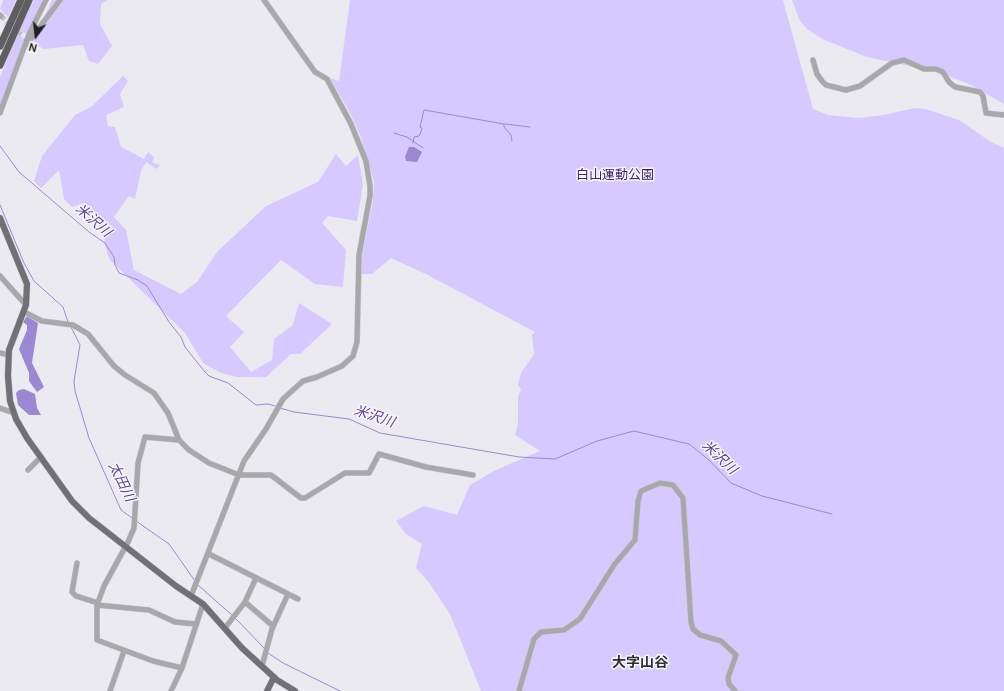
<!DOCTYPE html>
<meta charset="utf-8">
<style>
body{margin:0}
#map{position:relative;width:1004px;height:691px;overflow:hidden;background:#ebeaf0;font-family:"DM Sans",sans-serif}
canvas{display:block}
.north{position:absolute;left:16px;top:16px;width:40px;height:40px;-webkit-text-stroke:3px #f8f7fd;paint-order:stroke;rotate:195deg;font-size:11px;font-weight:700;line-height:16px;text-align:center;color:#1f1e20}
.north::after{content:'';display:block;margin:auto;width:14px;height:18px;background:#1f1e20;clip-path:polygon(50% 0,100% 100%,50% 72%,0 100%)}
</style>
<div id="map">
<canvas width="1004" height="691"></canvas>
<div class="north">N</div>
</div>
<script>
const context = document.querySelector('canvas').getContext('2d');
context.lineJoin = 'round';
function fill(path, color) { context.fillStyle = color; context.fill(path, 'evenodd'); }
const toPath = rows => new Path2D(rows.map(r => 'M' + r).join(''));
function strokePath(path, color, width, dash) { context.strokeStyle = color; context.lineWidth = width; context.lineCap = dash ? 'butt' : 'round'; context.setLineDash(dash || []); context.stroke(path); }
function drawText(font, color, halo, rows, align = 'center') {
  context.font = font + ' "DM Sans","Noto Sans JP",sans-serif'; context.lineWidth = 3; context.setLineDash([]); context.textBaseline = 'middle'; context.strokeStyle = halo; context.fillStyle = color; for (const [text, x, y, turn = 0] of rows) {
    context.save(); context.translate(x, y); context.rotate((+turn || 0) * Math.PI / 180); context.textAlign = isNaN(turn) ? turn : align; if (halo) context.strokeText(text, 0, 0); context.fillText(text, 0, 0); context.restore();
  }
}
fill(toPath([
 [3,0,16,0,8,17,0,9],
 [34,0,45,0,28,33,24,33,20,29],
 [52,0,108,0,101,4,100,24,112,46,98,64,89,61,83,45,44,49,33,43],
 [350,0,783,0,813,109,828,115,859,118,883,115,915,108,926,109,959,120,991,142,1004,148,1004,691,481,691,450,614,428,581,416,568,422,544,406,534,396,521,424,506,457,515,470,485,494,471,540,451,515,435,518,423,518,397,521,389,518,385,521,373,534,354,532,335,535,332,426,274,391,258,372,274,361,274,362,256,373,200,374,182,361,137,349,111,330,78,339,81],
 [792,0,1004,0,1004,104,971,85,941,73,867,57,822,39,807,29,800,21],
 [18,33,25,40,0,107,0,77],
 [123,76,128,81,120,94,124,107,106,115,108,126,115,127,121,147,144,159,148,152,154,157,152,162,160,165,157,169,146,162,141,171,135,199,129,196,114,217,126,230,134,270,181,294,197,282,217,252,266,206,318,182,336,154,346,166,358,155,363,184,357,221,328,216,322,223,346,250,343,287,315,284,281,260,226,316,244,332,230,347,251,372,272,360,274,339,293,325,299,303,332,324,300,354,291,354,266,377,237,377,221,373,203,363,185,333,109,259,99,223,90,218,83,203,72,207,64,199,59,170,41,188,34,181,42,156,75,115,91,107]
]), '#d5c9ff');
fill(toPath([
 [409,147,414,147,422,152,417,162,406,161,405,157],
 [27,316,38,323,32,363,44,387,37,392,29,381,29,373,19,349,27,330,27,325,23,322],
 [24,389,35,394,37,408,41,415,29,415,18,405,16,393,19,390]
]), '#9b88d2');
strokePath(toPath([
 [505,124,530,127],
 [394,133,407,137,423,148],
 [413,143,414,137,419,136,421,132,422,128,420,127,424,110,504,124,504,127,511,135,512,141],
 [0,146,19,172,89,232,105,243,114,257,115,265,119,273,138,280,147,286,169,322,181,337,185,347,205,372,209,376,228,383,256,405,268,404,275,406],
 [0,205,24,263,34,281,63,307,68,322],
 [71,327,80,345,74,381,75,391,89,438,121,510,132,518],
 [280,408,294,412,349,419,380,433,519,457,555,459,597,441,634,431,689,444,709,460,731,483,762,496,832,514],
 [136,521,169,544,195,581],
 [198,585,233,616],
 [235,618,265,649],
 [268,653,283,663,340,691]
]), '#9b88d2', 1);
strokePath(toPath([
 [1,16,23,36]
]), '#c2c1c6', 5, [5, 2.5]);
const minor = toPath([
 [0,15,1,16],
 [27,44,60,0],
 [813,60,817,74,822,81,826,85,846,90,860,86,892,63,904,60,924,69,936,69,943,72,949,82,955,87,980,92,983,96,986,113,1004,115],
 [0,113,29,34,46,0],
 [0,276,26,305],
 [24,312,42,321,73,325,88,334,114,366,125,375,154,393,168,413,179,440,189,450,209,463,239,475,271,475,301,498,305,498,345,473,369,473,379,454,426,467,473,475],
 [0,353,9,355],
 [0,408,14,413],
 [179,440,145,437,138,463,134,528,128,542,104,586,97,605,97,640,153,661,182,668],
 [28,470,41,457],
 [209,554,298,599],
 [77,563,72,592,76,596,98,603],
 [256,578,245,602,273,626],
 [191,596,244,461,266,429,283,399,303,381,317,377,342,366,353,356,357,342,359,255,370,196,370,186,366,161,351,124,327,79,315,72,264,0],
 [97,605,149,610,175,622,196,624],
 [225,628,245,602],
 [262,666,272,629,288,594],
 [110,691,124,651],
 [171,691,182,668,203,604],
 [519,691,534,639,541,632,564,630,580,619,614,565,635,540,638,501,641,491,660,483,673,485,683,498,691,622,693,629,700,635,721,641,736,655,728,678,729,684,735,691]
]);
const major = toPath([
 [0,218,27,284,26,305,9,350,8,376,10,401,16,419,27,438,72,501,89,518,176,586,203,604,242,648,277,680,295,691],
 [267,691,274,677]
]);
const highway = toPath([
 [0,46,21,0],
 [0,65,29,0]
]);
strokePath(minor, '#c6c5cb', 6);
strokePath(major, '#c6c5cb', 7);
strokePath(highway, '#c6c5cb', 8);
strokePath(minor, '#a8a8ab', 5);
strokePath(major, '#717175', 6);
strokePath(highway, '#5e5d62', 7);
drawText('13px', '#402076', '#f8f7fd', [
 ["白山運動公園",615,176]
]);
drawText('italic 14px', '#5e429a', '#f8f7fd', [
 ["米沢川",93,221,41],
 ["米沢川",374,417,18],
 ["米沢川",719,458,43],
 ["太田川",121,482,64]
]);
drawText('bold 14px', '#2f2e33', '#f8f7fd', [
 ["大字山谷",640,663]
]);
</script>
